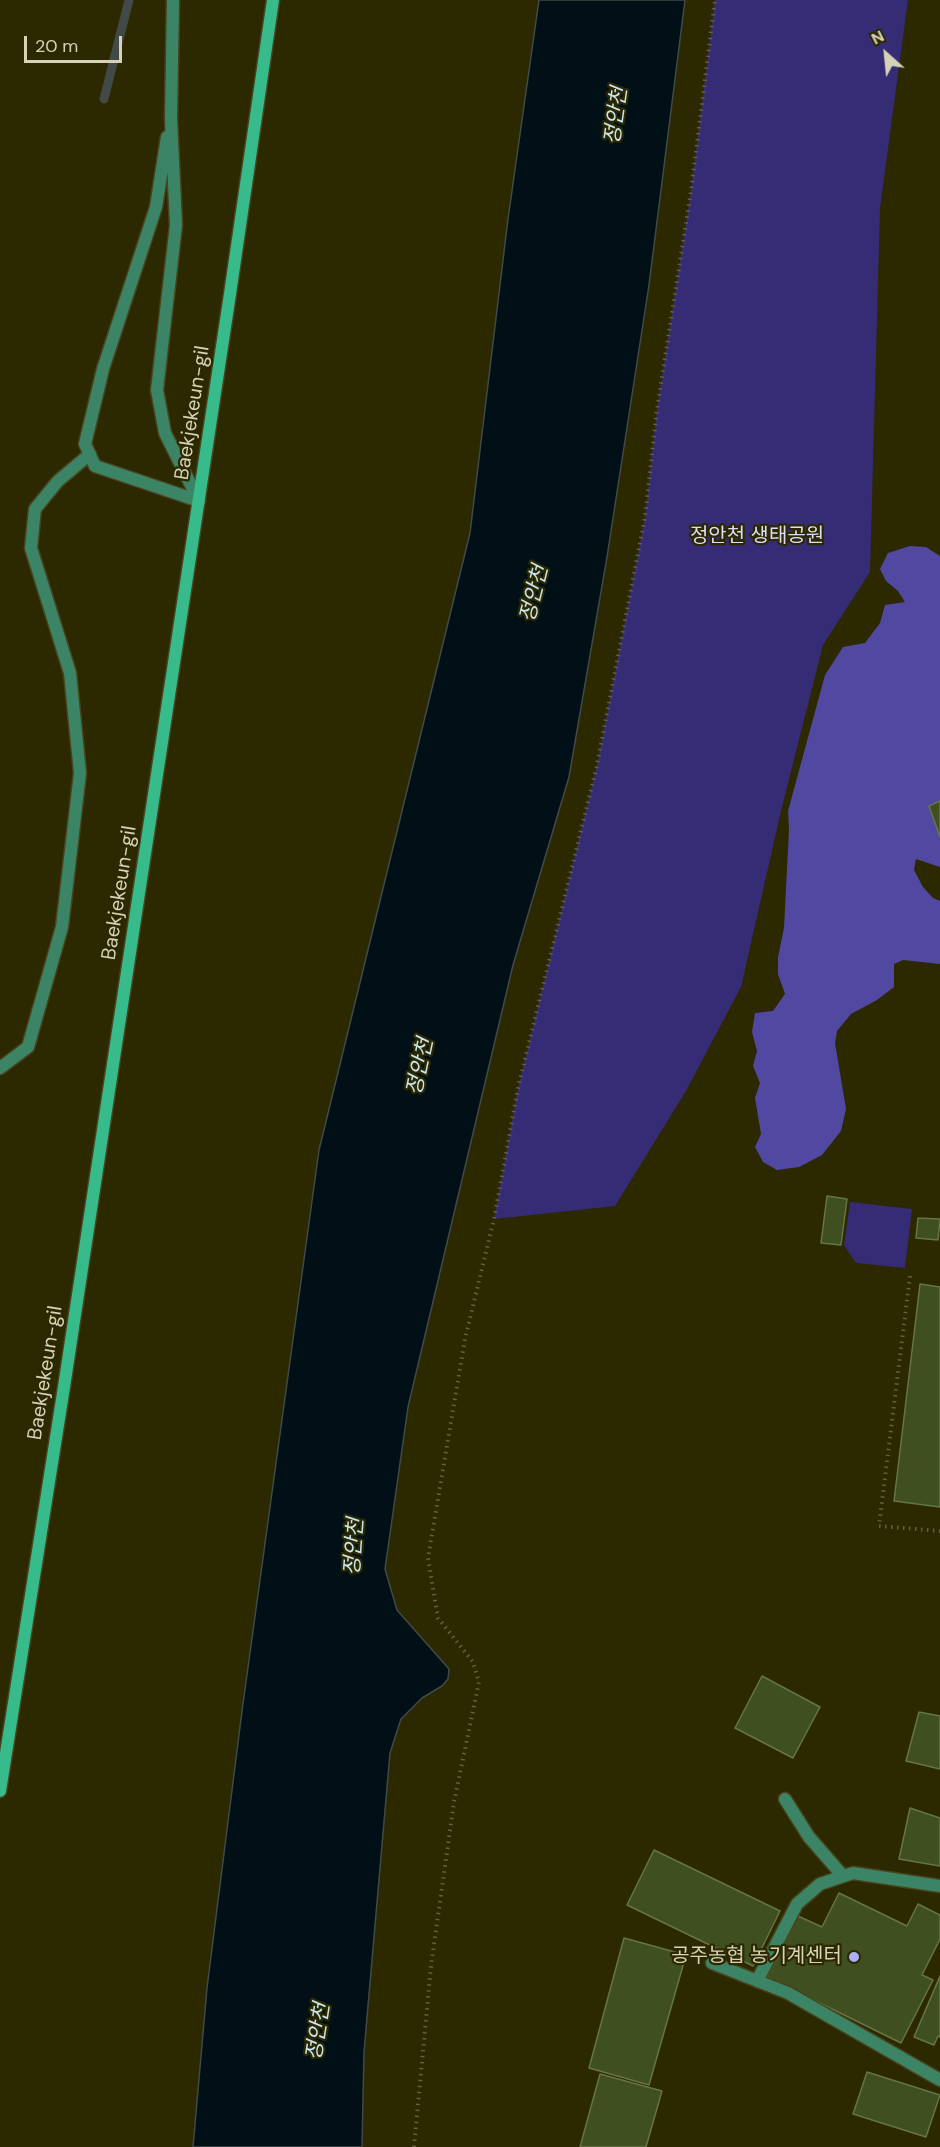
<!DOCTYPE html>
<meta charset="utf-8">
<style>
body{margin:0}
#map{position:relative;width:940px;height:2147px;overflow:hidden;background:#2c2800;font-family:"DM Sans",sans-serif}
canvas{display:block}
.north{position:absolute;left:856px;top:24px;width:60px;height:60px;-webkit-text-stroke:4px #2c2800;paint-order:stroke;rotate:333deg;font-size:16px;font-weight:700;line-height:24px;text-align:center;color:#d5d3b8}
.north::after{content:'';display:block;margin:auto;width:21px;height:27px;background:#d5d3b8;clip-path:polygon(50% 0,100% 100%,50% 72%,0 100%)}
.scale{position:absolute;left:24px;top:36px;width:98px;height:27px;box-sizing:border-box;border:3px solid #d5d3b8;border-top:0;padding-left:8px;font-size:18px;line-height:21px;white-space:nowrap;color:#d5d3b8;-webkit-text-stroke:4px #2c2800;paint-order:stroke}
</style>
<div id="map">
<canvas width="940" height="2147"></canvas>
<div class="north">N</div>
<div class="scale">20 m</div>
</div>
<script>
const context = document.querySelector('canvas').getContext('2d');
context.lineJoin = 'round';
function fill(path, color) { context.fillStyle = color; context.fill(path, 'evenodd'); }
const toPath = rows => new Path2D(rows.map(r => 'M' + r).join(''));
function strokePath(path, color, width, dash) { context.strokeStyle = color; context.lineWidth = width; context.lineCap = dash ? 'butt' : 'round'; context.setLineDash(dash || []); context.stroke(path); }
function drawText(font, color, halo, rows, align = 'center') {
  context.font = font + ' "DM Sans","Noto Sans KR",sans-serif'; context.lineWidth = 4.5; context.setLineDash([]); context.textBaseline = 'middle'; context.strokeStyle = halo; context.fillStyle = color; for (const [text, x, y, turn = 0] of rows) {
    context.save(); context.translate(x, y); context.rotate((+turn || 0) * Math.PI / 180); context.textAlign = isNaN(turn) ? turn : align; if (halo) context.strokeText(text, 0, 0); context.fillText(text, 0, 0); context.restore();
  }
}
fill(toPath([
 [715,0,908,0,880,208,870,572,823,645,781,811,741,987,686,1091,615,1206,494,1219,518,1088,597,765,645,517,657,409,691,191],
 [850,1202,912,1209,905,1268,856,1263,844,1245]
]), '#352c75');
fill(toPath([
 [910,546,926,547,940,556,940,867,916,859,914,870,923,887,933,898,940,901,940,964,903,960,894,964,894,987,877,1000,851,1014,837,1031,835,1043,846,1109,841,1131,822,1155,799,1167,777,1170,763,1162,755,1147,761,1134,755,1098,760,1083,753,1066,757,1051,752,1032,755,1013,773,1011,785,994,778,974,778,957,784,928,789,829,788,811,825,675,843,647,865,643,880,623,885,605,905,602,898,591,886,581,880,569,888,553]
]), '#5149a1');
const water = toPath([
 [539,0,685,0,649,285,607,557,569,777,513,965,408,1407,385,1569,397,1610,449,1669,448,1679,442,1686,422,1698,401,1719,390,1753,364,2052,362,2147,193,2147,207,1988,242,1711,319,1150,470,533,508,219,539,0]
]);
fill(water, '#011017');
strokePath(water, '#414a47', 1.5);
strokePath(toPath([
 [104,99,129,0]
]), '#414a47', 9);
const building = toPath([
 [940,801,940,837,929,806,940,801],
 [827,1196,847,1199,841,1245,821,1243,827,1196],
 [918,1218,940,1219,938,1240,916,1238,918,1218],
 [920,1284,940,1287,940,1507,894,1501,920,1284],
 [762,1676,820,1707,793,1758,735,1728,762,1676],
 [919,1712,940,1716,940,1769,906,1761,919,1712],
 [910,1808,940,1818,940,1866,899,1859,910,1808],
 [654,1850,780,1911,753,1966,627,1905,654,1850],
 [839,1893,907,1926,918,1904,940,1915,940,1939,922,1975,933,1980,901,2043,767,1977,798,1916,822,1927,839,1893],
 [624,1938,686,1955,649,2085,589,2068,624,1938],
 [940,1976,940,2037,938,2036,934,2045,914,2037,940,1976],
 [867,2072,940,2095,926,2137,853,2114,867,2072],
 [600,2074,662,2091,646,2147,580,2147,600,2074]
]);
fill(building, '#404f1f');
strokePath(building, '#657545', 1.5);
const minor = toPath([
 [173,0,171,119,176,225,157,390,165,433,199,501],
 [167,137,156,207,103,369,85,444,95,466,199,501],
 [0,1068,28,1047,62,927,80,773,70,673,31,548,35,509,58,481,90,454],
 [785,1799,809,1837,843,1876],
 [712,1963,788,1993,940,2080],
 [757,1981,797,1904,820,1884,853,1873,940,1886]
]);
const secondary = toPath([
 [0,1791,64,1387,230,294,273,0]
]);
strokePath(minor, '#47431d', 15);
strokePath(secondary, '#47431d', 15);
strokePath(toPath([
 [910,1276,879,1526,940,1531],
 [414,2147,431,1966,454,1802,479,1682,473,1662,438,1618,428,1558,465,1339,494,1219,518,1088,597,765,645,517,657,409,691,191,715,0]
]), '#63603c', 4, [1.5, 4.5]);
strokePath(minor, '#3b8566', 12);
strokePath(secondary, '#38bb8a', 12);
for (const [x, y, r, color] of [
 [854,1957,6,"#aeaefa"]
]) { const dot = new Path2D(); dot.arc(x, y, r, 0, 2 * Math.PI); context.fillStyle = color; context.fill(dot); strokePath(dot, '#2c2800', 2); }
drawText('20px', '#d5d3b8', '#2c2800', [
 ["Baekjekeun-gil",193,413,-81],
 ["Baekjekeun-gil",120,893,-81],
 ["Baekjekeun-gil",46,1373,-81]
]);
drawText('20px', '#dcddf6', '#2c2800', [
 ["정안천 생태공원",757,537]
]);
drawText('20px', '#d5d3b8', '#2c2800', [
 ["공주농협 농기계센터",842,1957]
], 'right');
drawText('italic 21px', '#c9e6f1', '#2c2800', [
 ["정안천",617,116,-82],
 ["정안천",535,594,-76],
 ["정안천",421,1067,-78],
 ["정안천",355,1547,-86],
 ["정안천",319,2032,-81]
]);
</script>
